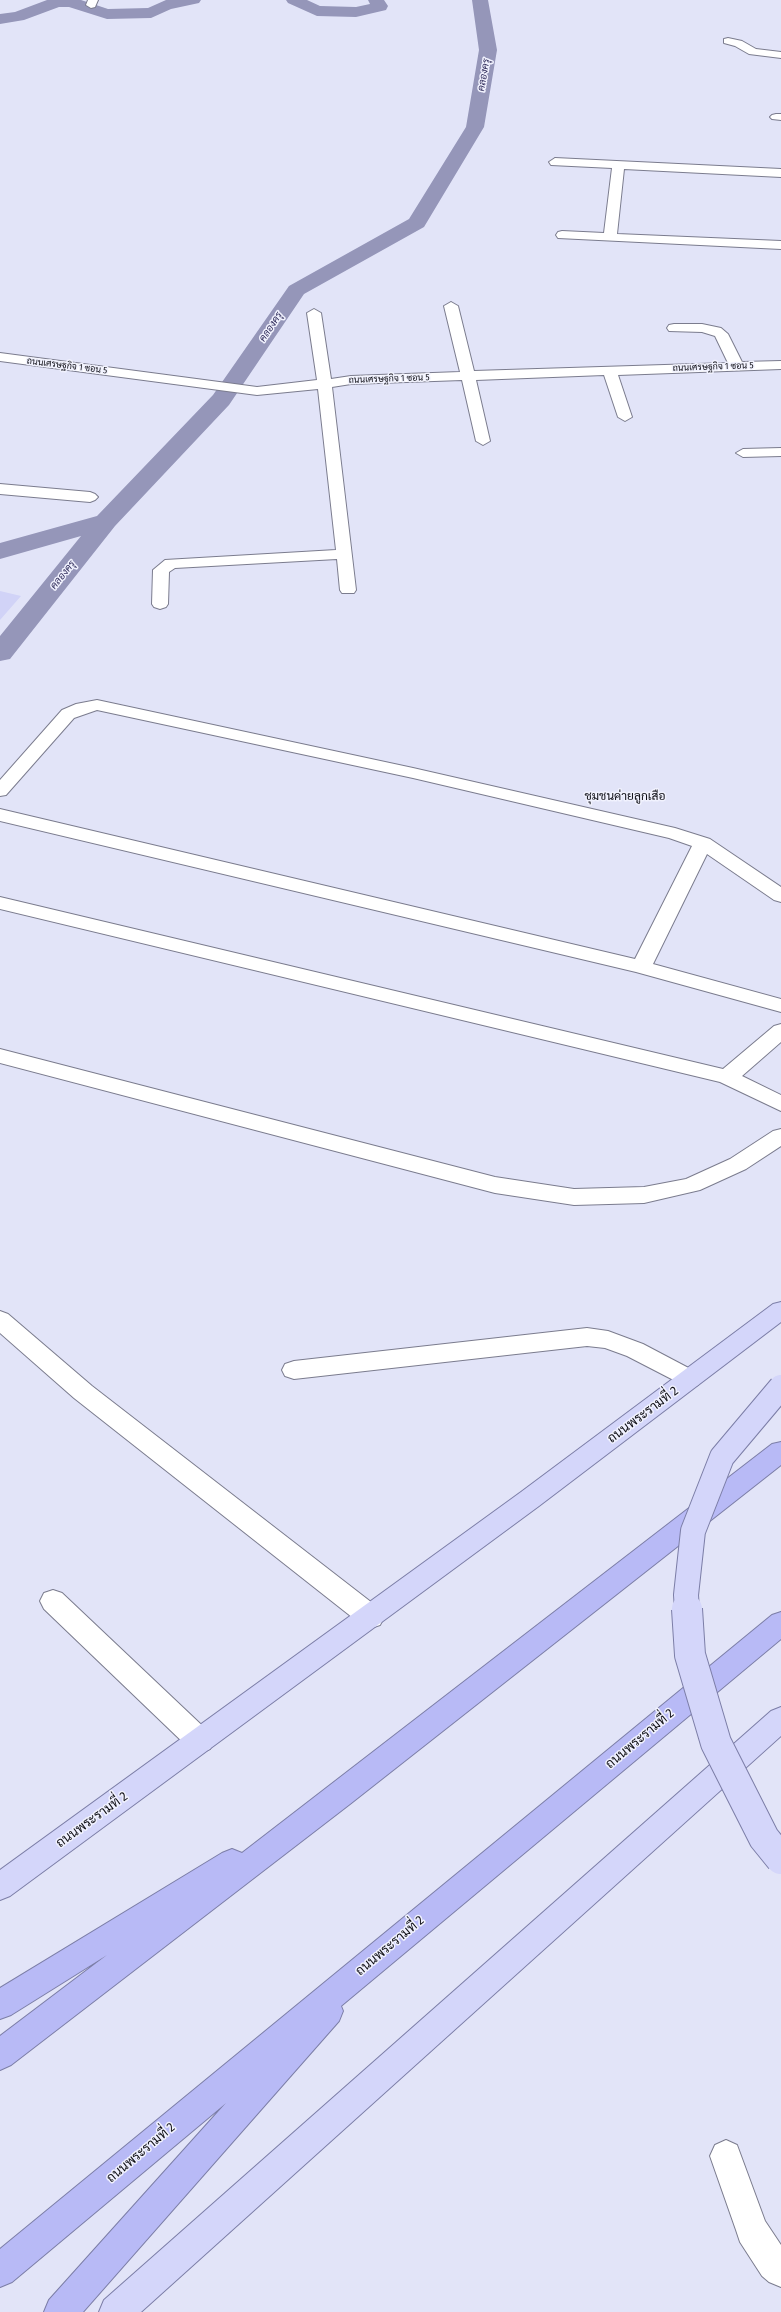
<!DOCTYPE html>
<meta charset="utf-8">
<style>
body{margin:0}
canvas{display:block;background:#e2e4f8}
</style>
<canvas width="781" height="2312"></canvas>
<script>
const context = document.querySelector('canvas').getContext('2d');
context.lineJoin = 'round';
function fill(path, color) { context.fillStyle = color; context.fill(path, 'evenodd'); }
const toPath = rows => new Path2D(rows.map(r => 'M' + r).join(''));
function strokePath(path, color, width, dash) { context.strokeStyle = color; context.lineWidth = width; context.lineCap = dash ? 'butt' : 'round'; context.setLineDash(dash || []); context.stroke(path); }
function drawText(font, color, halo, rows, align = 'center') {
  context.font = font + ' "Fira Sans Condensed",Sarabun,sans-serif'; context.lineWidth = 3; context.setLineDash([]); context.textBaseline = 'middle'; context.strokeStyle = halo; context.fillStyle = color; for (const [text, x, y, turn = 0] of rows) {
    context.save(); context.translate(x, y); context.rotate((+turn || 0) * Math.PI / 180); context.textAlign = isNaN(turn) ? turn : align; if (halo) context.strokeText(text, 0, 0); context.fillText(text, 0, 0); context.restore();
  }
}
fill(toPath([
 [0,591,21,596,0,620]
]), '#d1d3f7');
fill(toPath([
 [47,0,81,0,108,9,148,8,166,0,201,0,199,3,171,9,151,18,107,19,69,7,59,7,24,20,0,24,0,14,15,12,47,0],
 [286,0,307,0,320,6,356,7,370,4,368,0,384,0,388,6,386,10,356,17,317,16,288,3,286,0],
 [472,0,488,0,497,50,484,127,424,227,304,294,229,405,115,526,10,659,0,661,0,636,81,536,0,559,0,543,97,516,213,395,289,286,409,219,466,127,479,50,472,0]
]), '#9596b9');
const minor = toPath([
 [88,0,98,0,95,7,91,8,86,5,88,0],
 [728,38,742,41,756,49,781,52,781,58,749,54,735,46,724,43,724,39,728,38],
 [776,114,781,114,781,120,772,119,770,117,772,115,776,114],
 [555,158,781,169,781,177,624,169,617,234,781,241,781,249,558,238,556,235,558,232,562,231,604,233,612,168,551,165,549,162,555,158],
 [451,302,458,306,474,371,728,363,715,336,702,332,669,331,667,328,669,325,674,324,702,324,721,328,728,334,742,362,781,361,781,369,618,375,632,417,625,421,618,417,604,375,476,380,490,441,483,445,476,441,462,380,351,384,332,387,356,590,354,593,342,593,340,590,337,559,175,568,169,572,168,604,166,607,160,609,154,607,152,604,153,570,165,560,336,550,318,389,257,395,0,361,0,353,257,387,317,380,307,313,314,309,321,313,331,379,351,376,460,372,444,306,451,302],
 [781,448,781,456,743,457,736,453,743,449,781,448],
 [0,484,90,492,95,494,98,497,95,500,90,502,0,494,0,484],
 [97,700,413,768,675,828,710,839,781,887,781,902,774,900,707,854,653,964,781,999,781,1012,636,972,0,821,0,809,635,959,692,846,669,838,413,778,97,710,74,718,6,795,0,796,0,780,62,710,76,704,97,700],
 [0,897,723,1069,774,1026,781,1024,781,1042,742,1076,781,1095,781,1111,720,1082,0,909,0,897],
 [0,1049,495,1177,574,1189,644,1187,686,1179,730,1159,773,1131,781,1129,781,1146,746,1169,700,1190,644,1203,574,1205,495,1193,0,1063,0,1049],
 [0,1311,8,1314,92,1386,380,1609,384,1617,380,1625,371,1628,362,1625,74,1398,0,1333,0,1311],
 [587,1328,608,1331,643,1344,698,1373,701,1379,698,1385,689,1388,627,1356,605,1348,587,1346,294,1379,285,1376,282,1370,285,1364,294,1361,587,1328],
 [53,1590,62,1593,210,1733,214,1741,210,1749,200,1753,190,1749,44,1609,40,1601,44,1593,53,1590],
 [726,2140,737,2145,765,2221,781,2245,781,2287,769,2282,762,2276,740,2242,736,2230,710,2156,715,2145,726,2140]
]);
const major = toPath([
 [781,1302,781,1322,539,1506,10,1896,0,1900,0,1870,521,1492,773,1304,781,1302],
 [781,1707,781,1736,141,2312,99,2312,104,2300,771,1711,781,1707]
]);
const highway = toPath([
 [781,1442,781,1465,350,1804,11,2065,0,2070,0,2036,107,1955,11,2015,0,2019,0,1988,222,1853,232,1849,242,1853,772,1444,781,1442],
 [781,1612,781,1639,341,2006,343,2011,339,2021,83,2312,44,2312,49,2300,226,2103,12,2282,0,2287,0,2249,772,1615,781,1612]
]);
strokePath(minor, '#7b7c8e', 2);
strokePath(major, '#7c7ea7', 2);
strokePath(highway, '#7c7ea7', 2);
fill(minor, '#fff');
fill(major, '#d4d6fa');
fill(highway, '#b8baf6');
const majorBridgeFar1 = toPath([
 [687,1610,686,1595,693,1531,722,1457,781,1387]
]);
const majorBridge = toPath([
 [687,1609,690,1655,716,1743,764,1838,781,1859]
]);
strokePath(majorBridgeFar1, '#7c7ea7', 26, []);
strokePath(majorBridge, '#7c7ea7', 32, []);
strokePath(majorBridgeFar1, '#d4d6fa', 24);
strokePath(majorBridge, '#d4d6fa', 30);
drawText('9px', '#0e0e15', '#f1f2fe', [
 ["ถนนเศรษฐกิจ 1 ซอน 5",67,366,7],
 ["ถนนเศรษฐกิจ 1 ซอน 5",713,367,-2],
 ["ถนนเศรษฐกิจ 1 ซอน 5",389,379,-2]
]);
drawText('italic 10px', '#2e2b59', '#f1f2fe', [
 ["คลองครุ",484,75,-80],
 ["คลองครุ",271,327,-56],
 ["คลองครุ",63,575,-51]
]);
drawText('12px', '#0e0e15', '#f1f2fe', [
 ["ชุมชนค่ายลูกเสือ",625,797]
]);
drawText('13px', '#0e0e15', '#f1f2fe', [
 ["ถนนพระรามที่ 2",643,1415,-37],
 ["ถนนพระรามที่ 2",640,1739,-40],
 ["ถนนพระรามที่ 2",92,1820,-36],
 ["ถนนพระรามที่ 2",390,1946,-40],
 ["ถนนพระรามที่ 2",141,2153,-40]
]);
</script>
